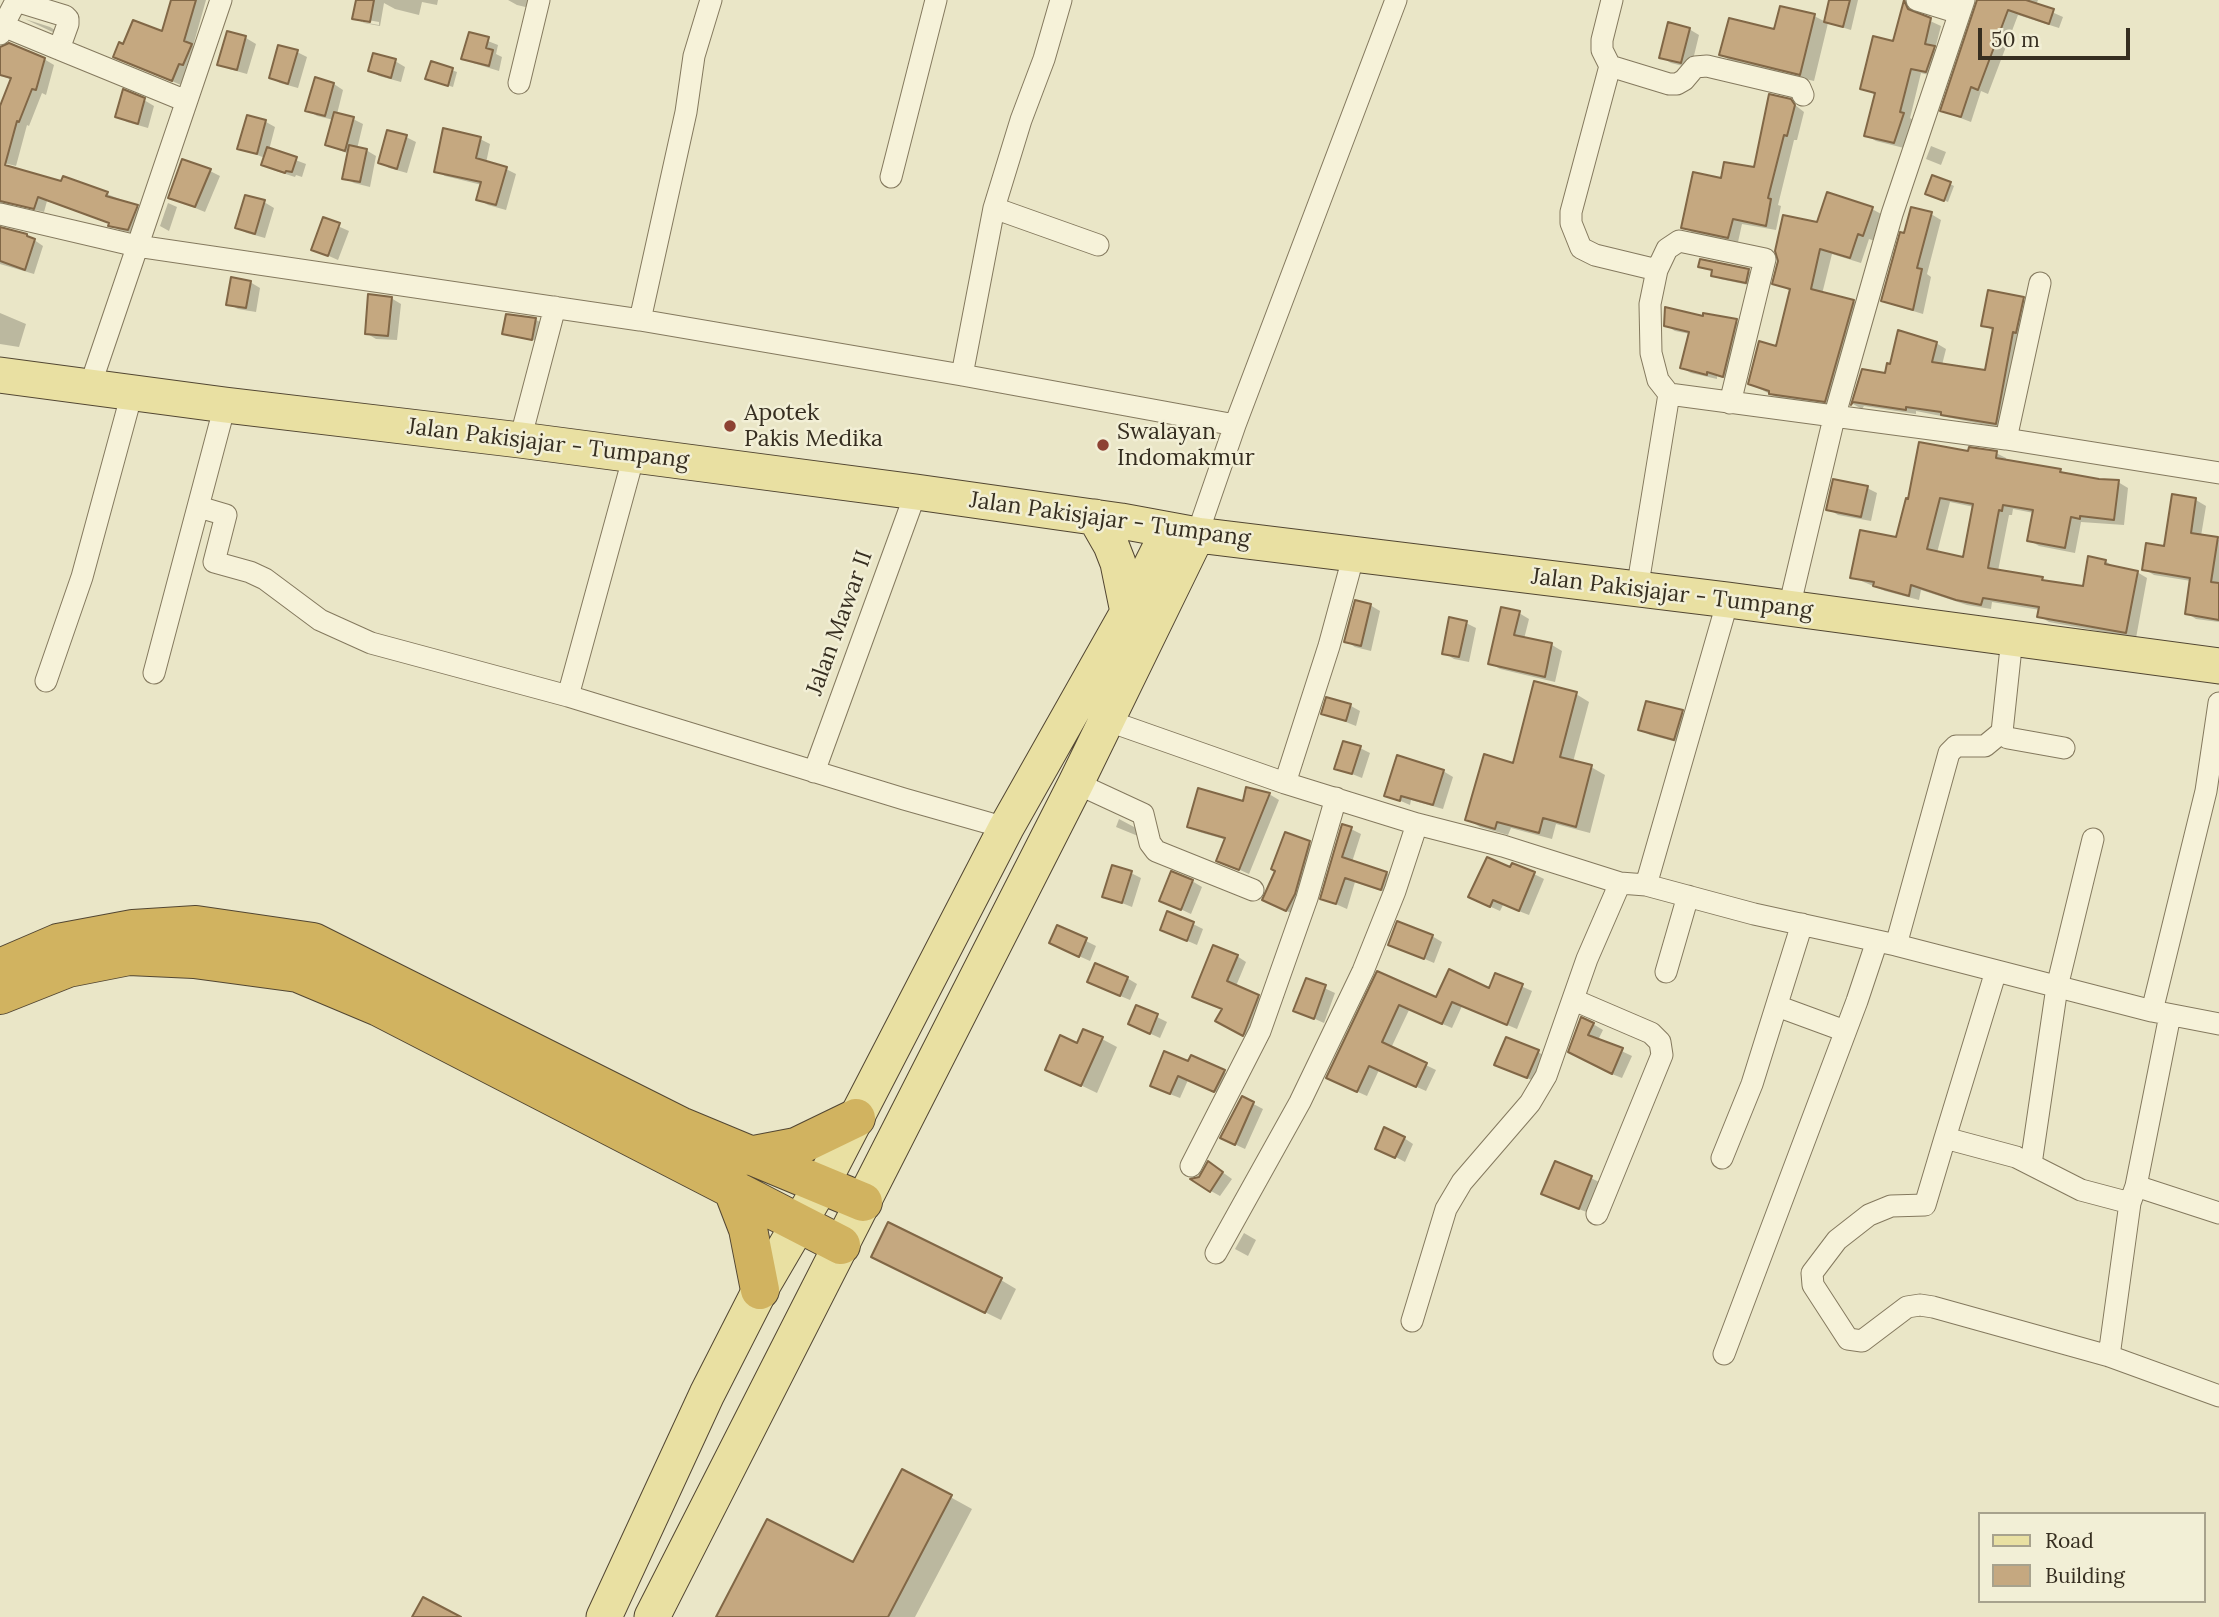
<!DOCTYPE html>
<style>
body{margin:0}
#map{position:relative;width:2219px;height:1617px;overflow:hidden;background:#eae6c7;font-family:Lora,serif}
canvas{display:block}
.legend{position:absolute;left:1978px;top:1512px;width:228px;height:91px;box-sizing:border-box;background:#f2efd6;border:2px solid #a7a28d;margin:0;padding:9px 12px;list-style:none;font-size:21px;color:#362e20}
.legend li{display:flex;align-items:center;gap:14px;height:35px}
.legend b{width:35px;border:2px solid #a7a28d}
.scale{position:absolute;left:1978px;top:28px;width:152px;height:32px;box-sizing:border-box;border:4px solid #362e20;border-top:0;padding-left:9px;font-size:21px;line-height:24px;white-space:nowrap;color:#362e20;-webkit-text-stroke:5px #f2efd6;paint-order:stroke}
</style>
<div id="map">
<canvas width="2219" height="1617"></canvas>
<ul class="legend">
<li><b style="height:9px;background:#e9e0a2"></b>Road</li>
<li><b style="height:19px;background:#c5a880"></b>Building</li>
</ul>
<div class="scale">50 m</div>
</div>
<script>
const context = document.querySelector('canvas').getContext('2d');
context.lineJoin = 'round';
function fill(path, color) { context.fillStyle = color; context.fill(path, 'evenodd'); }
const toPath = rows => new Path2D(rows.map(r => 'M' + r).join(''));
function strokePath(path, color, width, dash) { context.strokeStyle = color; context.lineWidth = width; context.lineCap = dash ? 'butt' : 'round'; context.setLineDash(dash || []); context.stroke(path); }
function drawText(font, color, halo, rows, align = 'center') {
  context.font = font + ' Lora,serif'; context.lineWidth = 5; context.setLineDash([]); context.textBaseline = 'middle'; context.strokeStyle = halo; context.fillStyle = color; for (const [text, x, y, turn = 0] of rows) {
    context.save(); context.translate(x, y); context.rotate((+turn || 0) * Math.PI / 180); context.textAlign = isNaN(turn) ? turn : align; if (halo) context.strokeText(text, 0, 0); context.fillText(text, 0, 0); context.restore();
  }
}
fill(toPath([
 [173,0,206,0,193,46,200,50,188,67,181,85,124,61,124,47,163,34],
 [357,0,438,0,437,5,422,2,419,15,395,9,384,3,380,26,364,23,354,18],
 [362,19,379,22,379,25,362,22],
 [508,0,537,0,534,9,517,5],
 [1831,0,1858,0,1851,30,1828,23,1814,81,1735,63,1721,55,1814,16,1826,22],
 [1905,0,1914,5,1917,15,1941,26,1935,49,1944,54,1936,77,1921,73,1910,118,1913,120,1904,148,1876,141,1866,135,1876,95,1862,88,1894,43],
 [1983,0,2038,0,2036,5,2063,17,2059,28,2018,15,1988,94,1981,91,1971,122,1942,111],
 [25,19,50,27,60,33,59,35],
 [1689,29,1699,35,1691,68,1671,63,1661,57],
 [228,33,246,38,256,44,247,74,229,69,219,64],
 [470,34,498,45,496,54,502,57,499,71,473,63,464,58],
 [0,50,44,59,54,65,46,95,42,93,29,126,27,125,16,166,0,162,0,110,12,80,0,75],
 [297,52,307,57,298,88,280,83,271,78],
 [395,61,405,67,401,82,379,76,370,70],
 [432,63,457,72,453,87,427,79],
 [316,80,334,84,343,90,337,114,353,119,363,124,357,149,366,150,376,156,370,187,354,183,344,178,349,154,327,145,334,120,317,116,307,110],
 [144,100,154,106,148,128,127,122,117,116],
 [1790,101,1804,112,1797,140,1794,140,1778,205,1781,206,1776,230,1742,224,1738,242,1693,233,1683,227,1722,180,1756,169],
 [248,117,266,122,275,127,269,150,306,164,302,177,296,175,295,177,273,170,263,164,265,158,239,148],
 [406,137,416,142,407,173,389,168,380,162],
 [480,139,490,144,486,163,506,169,516,174,506,210,488,205,478,199,482,185,445,176,436,171],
 [1931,146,1946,152,1941,165,1926,159],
 [0,165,107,194,137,206,146,212,137,234,119,230,111,224,47,201,44,212,13,205,0,210],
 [210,171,220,176,205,212,170,198],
 [1950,184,1954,186,1948,202,1932,195],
 [264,202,274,208,265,238,247,233,237,228],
 [168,203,177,207,169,231,160,226],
 [1872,209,1883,215,1875,241,1869,239,1861,263,1832,254,1822,294,1853,301,1864,308,1836,407,1782,400,1750,384,1777,348,1791,291,1774,283,1818,224],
 [1931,214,1941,220,1927,274,1931,277,1923,314,1893,305,1883,300,1906,235],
 [324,220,349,231,338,260,313,249],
 [0,228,27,235,43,246,34,274,0,264],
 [1700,266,1748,271,1755,275,1753,286,1720,279,1713,275,1714,271],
 [250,282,260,288,256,312,238,309,228,304],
 [391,298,401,304,397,340,376,339,366,333],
 [2023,299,2033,304,2006,429,1916,411,1916,414,1864,406,1862,409,1853,404,1863,371,1886,375,1936,343,1946,349,1942,365,1986,372,1994,331,1983,325],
 [0,313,26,324,19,347,0,344],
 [1704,318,1736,321,1746,327,1733,381,1717,376,1717,379,1691,373,1682,368,1690,334,1675,331,1665,325],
 [536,320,540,322,537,341,504,333],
 [1970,453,1996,453,2006,458,2006,461,2060,471,2068,475,2118,482,2128,488,2124,525,2081,522,2075,553,2039,546,2029,540,2034,513,2013,509,2012,515,2009,515,1998,571,2084,588,2105,561,2115,567,2137,572,2147,578,2136,638,2049,622,2039,616,2040,610,1992,602,1991,609,1967,605,1921,590,1919,600,1885,591,1852,577,1897,539],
 [1950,502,1974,507,1964,559,1937,553],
 [1867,488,1877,493,1871,521,1838,515,1828,509],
 [2174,496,2196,500,2206,506,2201,536,2219,540,2219,622,2196,619,2187,613,2191,581,2154,575,2144,569,2165,548],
 [1370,605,1380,611,1371,651,1355,647,1346,641],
 [1519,613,1529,619,1524,639,1552,645,1562,651,1555,682,1500,669,1490,663],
 [1466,623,1476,628,1469,662,1454,659,1444,653],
 [1576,694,1589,702,1573,762,1591,767,1605,775,1590,833,1556,824,1552,839,1511,828,1508,835,1480,827,1467,819],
 [1328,699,1351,706,1360,711,1356,726,1323,713],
 [1682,712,1692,717,1684,744,1650,735,1640,730],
 [1360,748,1370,753,1362,778,1337,768],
 [1443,771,1453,777,1443,809,1411,800,1410,805,1387,795],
 [1269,794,1279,800,1249,874,1218,860,1227,840,1199,832,1189,826],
 [1119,819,1136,828,1138,836,1116,827],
 [1351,829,1361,834,1352,862,1387,873,1397,879,1391,894,1355,882,1347,909,1322,898],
 [1309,843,1319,848,1297,916,1274,905],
 [1511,870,1534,874,1544,879,1529,915,1503,905,1500,911,1480,902],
 [1131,873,1141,878,1132,907,1104,896],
 [1192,881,1202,887,1191,914,1161,900],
 [1193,924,1203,929,1197,945,1162,930],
 [1058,927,1096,946,1090,961,1061,948],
 [1432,936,1442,942,1434,963,1390,944],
 [1237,956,1246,962,1236,986,1267,1001,1252,1039,1217,1021,1223,1009,1203,1001],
 [1378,973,1437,999,1490,990,1496,975,1532,991,1517,1029,1462,1006,1452,1028,1409,1010,1391,1048,1436,1070,1426,1091,1379,1070,1367,1096,1338,1083],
 [1127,978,1137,984,1130,1000,1099,987],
 [1307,980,1335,993,1324,1023,1295,1010],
 [1137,1007,1167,1022,1160,1038,1140,1029],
 [1593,1024,1603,1030,1598,1040,1632,1056,1622,1078,1604,1071,1570,1052],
 [1102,1039,1117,1047,1097,1093,1047,1069,1078,1045],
 [1538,1052,1548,1058,1537,1082,1506,1070],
 [1192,1057,1234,1077,1225,1096,1188,1080,1180,1098,1162,1091,1189,1063],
 [1242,1098,1263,1109,1245,1149,1232,1143],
 [1404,1138,1413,1144,1405,1162,1385,1151],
 [1218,1169,1232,1179,1220,1196,1211,1191],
 [1591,1178,1601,1183,1589,1213,1553,1199],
 [1244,1233,1256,1240,1248,1256,1235,1249],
 [889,1265,1001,1280,1016,1289,1001,1320],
 [903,1471,972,1509,915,1617,718,1617,853,1565]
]), '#0003');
const building = toPath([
 [171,0,196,0,184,41,192,44,183,65,179,64,172,81,113,57,119,42,123,44,133,20,162,31,171,0],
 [356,0,374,0,370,22,352,19,356,0],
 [1829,0,1850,0,1843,27,1824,22,1829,0],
 [1904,0,1908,9,1931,18,1925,44,1935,46,1926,72,1911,69,1900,112,1904,113,1894,143,1864,136,1875,93,1860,89,1873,36,1893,41,1904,0],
 [1977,0,2026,0,2054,9,2049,24,2008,10,1978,90,1971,87,1961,117,1940,111,1977,0],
 [1780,6,1815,14,1800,75,1719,55,1729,18,1774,29,1780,6],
 [1668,22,1690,28,1681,63,1659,58,1668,22],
 [227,31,246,36,237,70,217,65,227,31],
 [469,32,489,37,486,48,493,50,489,66,461,59,469,32],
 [9,43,45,58,36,90,32,89,19,122,17,121,5,165,61,181,63,176,108,192,106,196,138,205,128,230,108,226,109,223,38,197,34,209,0,201,0,106,11,78,0,75,0,47,9,43],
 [278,45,298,50,288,84,269,78,278,45],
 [373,53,396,59,391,78,368,71,373,53],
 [431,61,453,68,448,86,425,79,431,61],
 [315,77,334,83,325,116,305,111,315,77],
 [123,89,145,98,138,124,115,117,123,89],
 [1769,94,1791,99,1795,105,1787,136,1784,135,1768,198,1771,199,1766,226,1733,219,1728,238,1681,228,1693,172,1721,178,1724,162,1754,167,1769,94],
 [334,112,354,117,345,151,325,145,334,112],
 [247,115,266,120,257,154,237,149,247,115],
 [443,128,481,137,476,158,507,167,496,205,476,200,481,182,434,172,443,128],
 [387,130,407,135,397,169,378,163,387,130],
 [349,145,367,149,360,182,342,179,349,145],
 [267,147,297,157,292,172,286,171,285,173,261,165,267,147],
 [182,159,211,169,195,207,168,198,182,159],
 [1932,175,1951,182,1944,201,1925,194,1932,175],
 [1827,192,1873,207,1863,236,1858,234,1850,258,1820,249,1811,289,1854,300,1825,402,1769,394,1769,391,1748,384,1759,341,1776,346,1790,289,1772,284,1778,261,1775,251,1783,215,1817,222,1827,192],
 [245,195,265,200,255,234,235,228,245,195],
 [1911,207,1932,212,1917,268,1922,269,1913,310,1881,301,1900,232,1904,233,1911,207],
 [323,217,340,223,328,256,311,250,323,217],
 [0,227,27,234,27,236,35,239,25,270,0,261,0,227],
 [1700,259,1749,269,1746,283,1711,276,1712,270,1698,267,1700,259],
 [231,277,251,281,246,308,226,305,231,277],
 [1988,290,2024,297,2016,333,2013,332,1996,424,1941,415,1941,412,1906,407,1906,410,1853,402,1851,405,1862,369,1885,373,1887,363,1890,364,1898,330,1937,342,1932,362,1985,370,1993,328,1981,326,1988,290],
 [368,294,392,297,388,336,365,334,368,294],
 [1665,307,1703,316,1703,313,1737,319,1723,377,1707,372,1707,375,1680,368,1689,332,1664,326,1665,307],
 [506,314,536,318,532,340,502,334,506,314],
 [1919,442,1968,451,1969,447,1997,451,1996,458,2061,469,2060,472,2099,479,2119,480,2114,520,2080,516,2080,519,2071,517,2065,548,2027,541,2033,510,2003,505,2002,511,1999,510,1988,568,2043,577,2042,580,2083,586,2088,556,2106,560,2105,564,2138,571,2126,633,2037,617,2039,607,1983,598,1981,605,1956,600,1911,585,1909,596,1873,586,1874,582,1850,578,1860,530,1896,537,1906,498,1908,499,1919,442],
 [1940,498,1973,504,1963,557,1927,549,1940,498],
 [1833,479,1868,486,1861,517,1826,510,1833,479],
 [2172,494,2196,498,2191,533,2218,537,2211,582,2219,583,2219,620,2185,614,2190,578,2142,570,2146,543,2164,546,2172,494],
 [1355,600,1371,604,1361,646,1344,642,1355,600],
 [1501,607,1520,611,1514,635,1552,643,1545,677,1488,664,1501,607],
 [1449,617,1467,621,1459,657,1442,654,1449,617],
 [1534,681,1577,692,1560,757,1592,765,1576,827,1543,818,1539,833,1497,822,1495,829,1465,820,1484,754,1513,763,1534,681],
 [1326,697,1351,704,1346,721,1321,714,1326,697],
 [1646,701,1683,710,1674,740,1638,730,1646,701],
 [1343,741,1361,746,1352,774,1334,769,1343,741],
 [1397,755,1444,770,1433,805,1401,796,1400,801,1384,796,1397,755],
 [1246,787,1270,793,1239,870,1216,861,1225,838,1187,827,1198,788,1243,801,1246,787],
 [1342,824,1352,827,1342,857,1387,872,1381,890,1345,878,1336,904,1320,899,1342,824],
 [1285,832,1310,841,1295,894,1286,911,1262,900,1275,871,1271,869,1285,832],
 [1487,857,1510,867,1512,863,1535,872,1519,911,1493,900,1490,907,1468,897,1487,857],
 [1112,865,1132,871,1122,903,1102,897,1112,865],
 [1171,871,1193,880,1181,910,1159,901,1171,871],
 [1167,911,1194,922,1187,941,1160,930,1167,911],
 [1397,921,1433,935,1424,959,1388,945,1397,921],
 [1057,925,1087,938,1079,957,1049,943,1057,925],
 [1213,945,1238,955,1227,981,1259,995,1243,1036,1215,1021,1222,1009,1192,997,1213,945],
 [1095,963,1128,977,1120,996,1087,982,1095,963],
 [1449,969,1489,988,1495,973,1523,984,1507,1025,1452,1002,1442,1024,1399,1005,1382,1042,1427,1063,1416,1087,1369,1066,1357,1092,1326,1078,1377,971,1436,997,1449,969],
 [1306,978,1326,985,1314,1019,1293,1011,1306,978],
 [1136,1005,1158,1014,1150,1034,1128,1024,1136,1005],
 [1581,1017,1594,1023,1588,1035,1623,1048,1612,1074,1568,1052,1581,1017],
 [1083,1029,1103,1037,1081,1086,1045,1070,1060,1035,1077,1043,1083,1029],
 [1506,1037,1539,1050,1527,1078,1494,1065,1506,1037],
 [1164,1051,1188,1061,1191,1055,1225,1070,1214,1092,1178,1076,1170,1094,1150,1086,1164,1051],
 [1242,1096,1254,1102,1235,1145,1220,1138,1242,1096],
 [1384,1127,1405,1137,1395,1158,1375,1149,1384,1127],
 [1208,1161,1223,1172,1210,1192,1190,1179,1199,1177,1208,1161],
 [1555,1161,1592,1176,1579,1209,1541,1194,1555,1161],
 [888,1222,1002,1278,985,1313,871,1257,888,1222],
 [902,1469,952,1495,888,1617,716,1617,767,1519,853,1562,902,1469],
 [423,1597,461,1617,412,1617,423,1597]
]);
fill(building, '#c5a880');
strokePath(building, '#816746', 2);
const street = toPath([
 [1612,0,1602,40,1602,50,1610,66,1571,212,1571,223,1581,248,1595,255,1657,270],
 [1917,0,1959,13],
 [0,25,3,26,16,1,65,16,68,19,68,24,59,49,186,101],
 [0,34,3,26,59,49],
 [1610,66,1669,84,1677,84,1684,80,1695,67,1707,66,1800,88,1803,95],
 [519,83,539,0],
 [891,177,936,0],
 [994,208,1098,245],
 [0,214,137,246,640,320,962,375,1235,425],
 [640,320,686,112,694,56,711,0],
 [962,375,994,208,1021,120,1044,59,1061,0],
 [90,386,221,0],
 [1669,394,2006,439,2219,473],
 [2006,439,2040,283],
 [520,440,555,307],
 [199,507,226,515,214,562,250,572,265,579,320,620,371,643,568,696,904,799,1006,828],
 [1197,535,1235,425,1396,0],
 [1637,590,1669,394,1658,380,1651,353,1650,304,1657,270,1667,249,1679,241,1765,259,1730,403],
 [1789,608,1834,418,1892,214,1964,0],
 [2012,638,2002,732,2008,738,2064,748],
 [154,673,225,405],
 [46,681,82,577,132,393],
 [568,696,634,455],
 [1106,720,1285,783,1417,824,1503,846,1620,883,1646,885,1754,914,1896,945,2152,1011,2219,1024],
 [814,772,916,492],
 [1076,783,1143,814,1150,843,1156,851,1253,890],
 [1285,783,1329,646,1354,554],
 [1646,885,1728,600],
 [1896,945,1949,753,1956,746,1985,746,2002,732],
 [1996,971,1945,1138,2016,1157,2081,1190,2130,1203],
 [1666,972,1688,896],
 [1574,1000,1651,1033,1660,1042,1662,1055,1597,1214],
 [1777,1006,1845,1031],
 [2152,1011,2206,791,2219,703],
 [1945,1138,1925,1205,1891,1206,1869,1215,1837,1240,1812,1273,1813,1285,1848,1339,1862,1341,1907,1307,1920,1305,1933,1307,2109,1356,2219,1396],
 [1722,1158,1752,1084,1802,924],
 [2031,1164,2057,987,2093,839],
 [1191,1166,1260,1031,1307,898,1336,798],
 [2136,1186,2219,1213],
 [1216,1253,1300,1102,1363,971,1395,891,1417,824],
 [1412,1321,1446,1209,1462,1182,1530,1103,1546,1076,1587,959,1620,883],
 [1724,1354,1857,1001,1877,941],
 [2109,1356,2130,1203,2136,1186,2170,1015]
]);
const primary = toPath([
 [0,375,225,405,520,440,916,492,1121,521,1197,535,1728,600,2219,666],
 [1095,517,1111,545,1118,563,1128,612],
 [604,1617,707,1394,760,1290,822,1184,1006,828,1128,612,1169,530],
 [652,1617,1076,783,1197,535]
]);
const highway = toPath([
 [0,968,58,943,133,929,196,925,313,942,680,1126,863,1202],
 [0,995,68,968,129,956,194,959,298,973,379,1007,841,1245],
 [749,1156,796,1147,856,1118],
 [733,1190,748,1229,760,1290]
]);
strokePath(street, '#84795e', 23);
strokePath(primary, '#524632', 37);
strokePath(highway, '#524632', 40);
strokePath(street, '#f6f2d9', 21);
strokePath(primary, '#e9e0a2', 35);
strokePath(highway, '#d1b360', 38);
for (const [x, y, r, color] of [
 [730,426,7,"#8d4233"],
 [1103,445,7,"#8d4233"]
]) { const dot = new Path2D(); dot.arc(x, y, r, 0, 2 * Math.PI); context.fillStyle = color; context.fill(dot); strokePath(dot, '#f2efd6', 2.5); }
drawText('23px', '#362e20', '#f2efd6', [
 ["Apotek",744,413],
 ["Pakis Medika",744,439],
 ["Swalayan",1117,432],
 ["Indomakmur",1117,458]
], 'left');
drawText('23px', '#362e20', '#f2efd6', [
 ["Jalan Pakisjajar - Tumpang",548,444,7],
 ["Jalan Pakisjajar - Tumpang",1110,520,8],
 ["Jalan Pakisjajar - Tumpang",1672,594,7],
 ["Jalan Mawar II",840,623,-70]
]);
</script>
